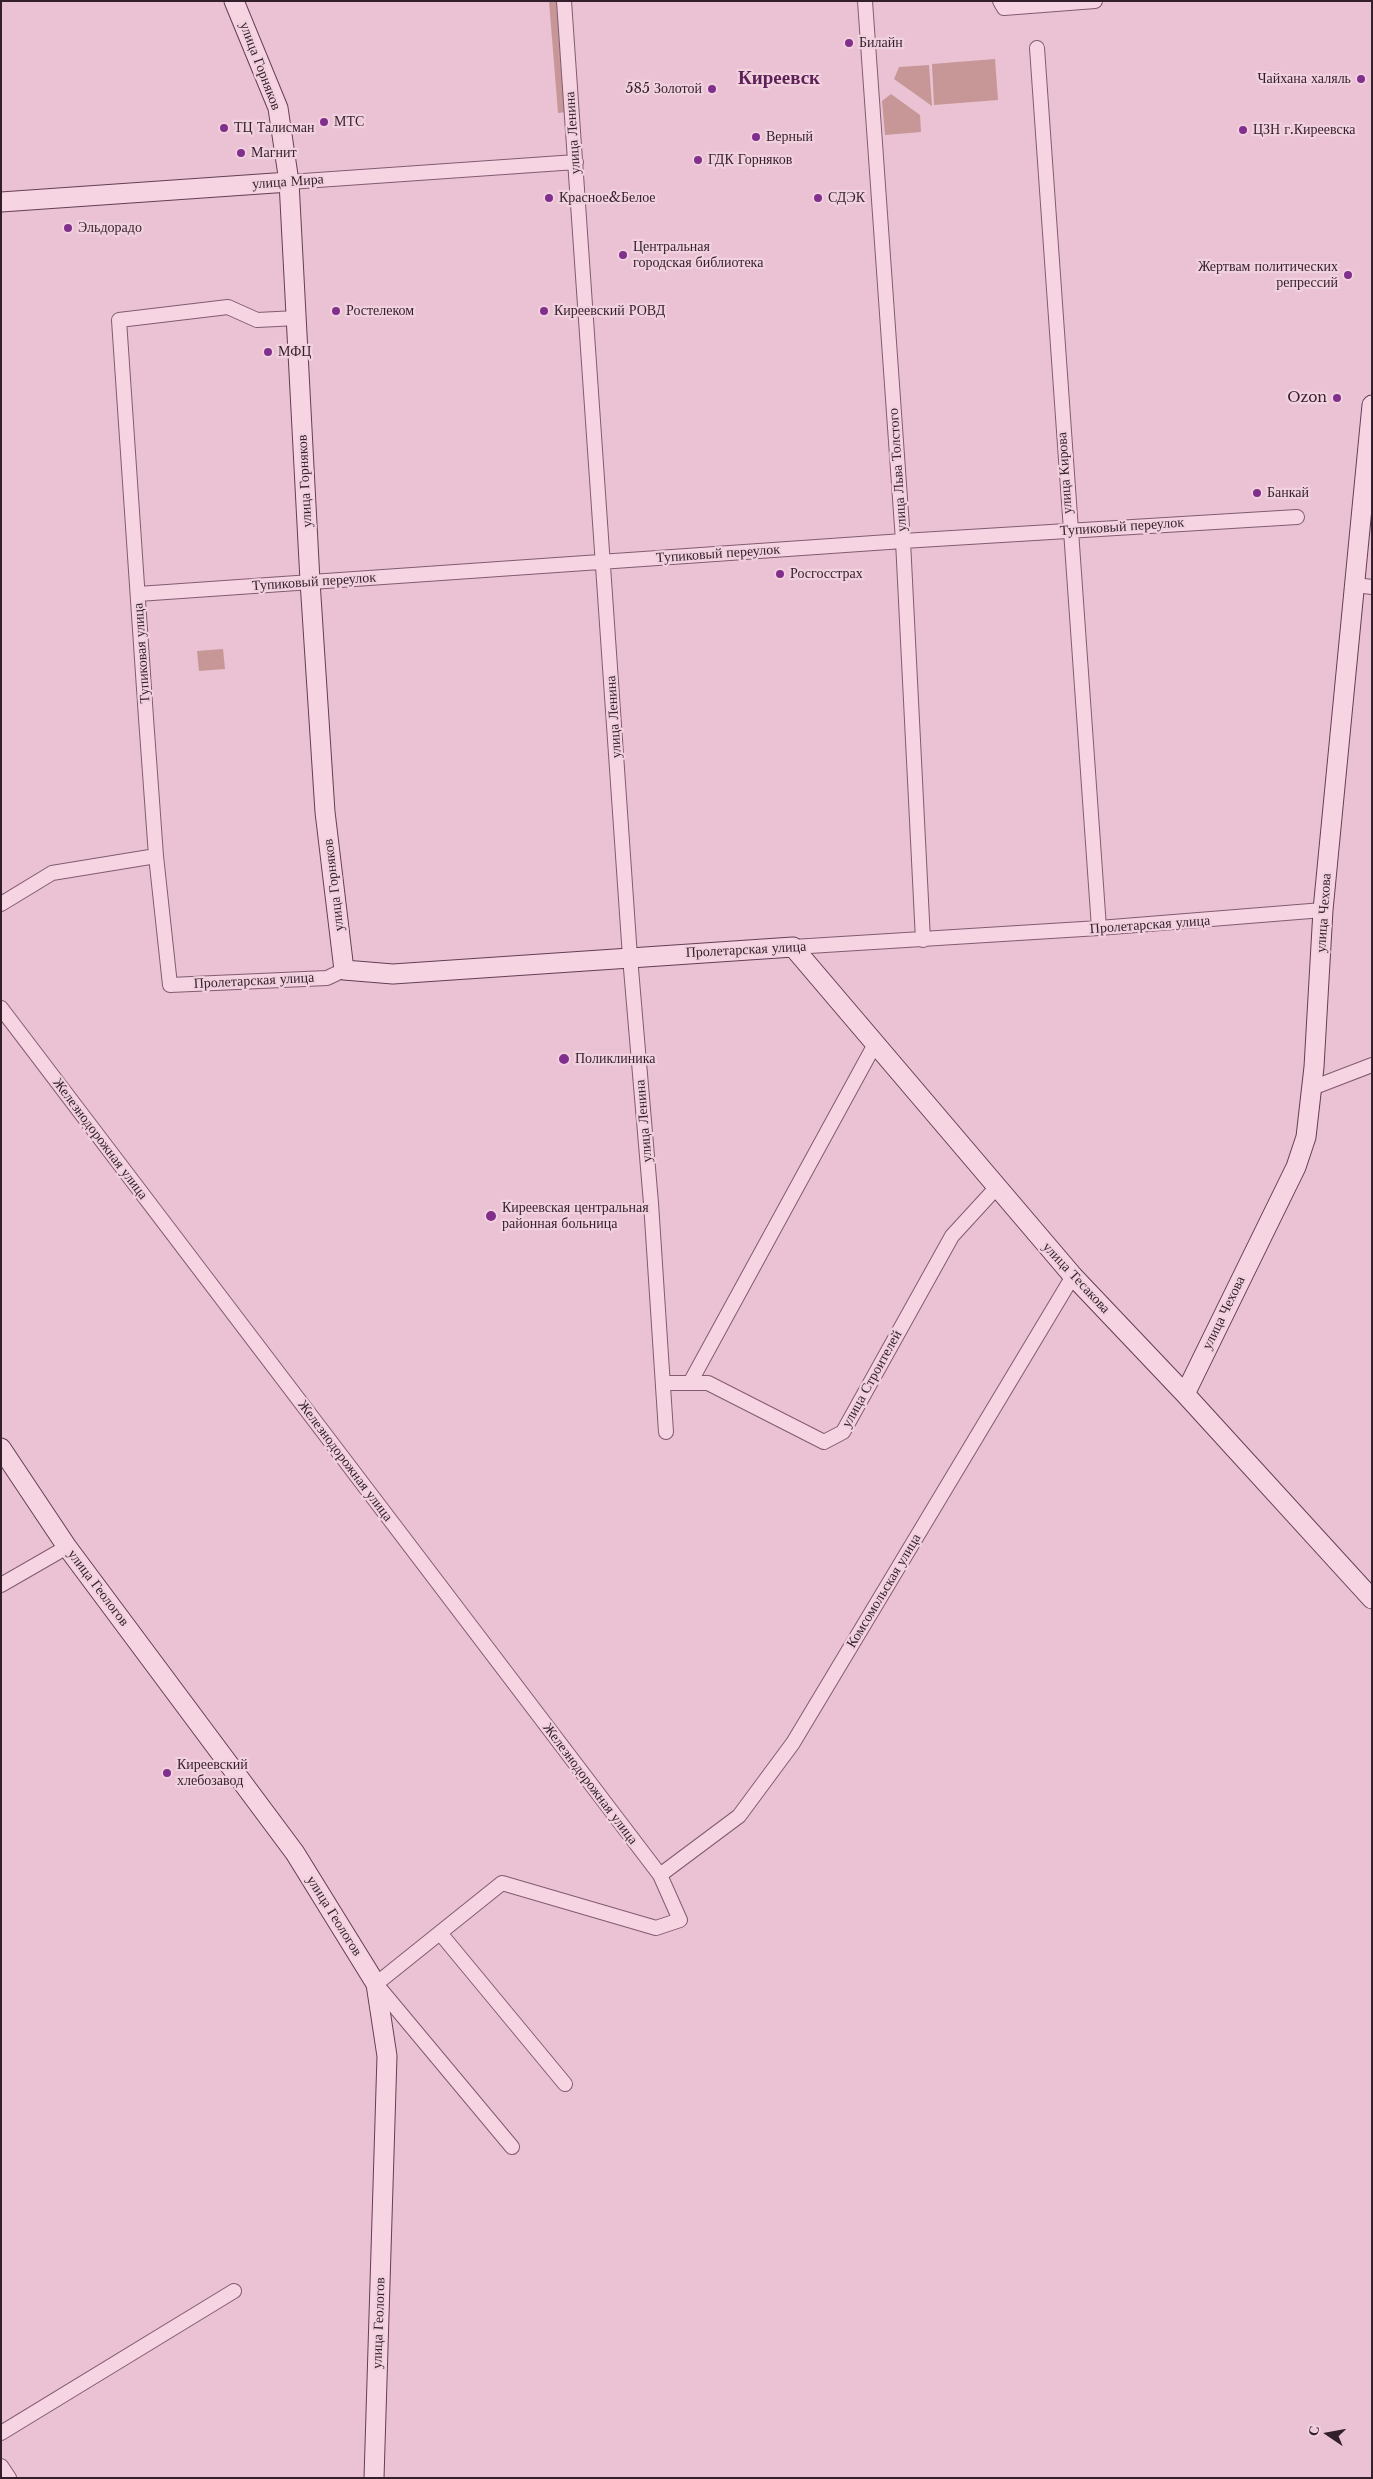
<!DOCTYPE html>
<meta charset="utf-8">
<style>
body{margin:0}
#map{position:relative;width:1373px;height:2479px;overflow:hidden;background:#eac2d3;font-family:"Libre Baskerville",serif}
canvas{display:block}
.frame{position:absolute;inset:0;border:2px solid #331e2b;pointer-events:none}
.north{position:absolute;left:1303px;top:2409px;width:50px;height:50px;-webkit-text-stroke:4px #f2d1de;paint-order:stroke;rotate:282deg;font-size:14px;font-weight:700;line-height:20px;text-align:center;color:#331e2b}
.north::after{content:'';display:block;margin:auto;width:18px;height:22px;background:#331e2b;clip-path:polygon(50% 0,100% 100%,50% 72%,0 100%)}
</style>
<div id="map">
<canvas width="1373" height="2479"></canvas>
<div class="frame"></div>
<div class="north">С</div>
</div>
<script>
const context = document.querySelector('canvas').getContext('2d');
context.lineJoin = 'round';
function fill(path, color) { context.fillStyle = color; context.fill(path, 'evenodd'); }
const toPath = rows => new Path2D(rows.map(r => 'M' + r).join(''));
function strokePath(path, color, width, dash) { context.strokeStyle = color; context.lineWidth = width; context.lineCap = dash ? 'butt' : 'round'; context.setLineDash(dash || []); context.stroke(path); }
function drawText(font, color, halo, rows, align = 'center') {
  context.font = font + ' "Libre Baskerville",serif'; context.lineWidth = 4.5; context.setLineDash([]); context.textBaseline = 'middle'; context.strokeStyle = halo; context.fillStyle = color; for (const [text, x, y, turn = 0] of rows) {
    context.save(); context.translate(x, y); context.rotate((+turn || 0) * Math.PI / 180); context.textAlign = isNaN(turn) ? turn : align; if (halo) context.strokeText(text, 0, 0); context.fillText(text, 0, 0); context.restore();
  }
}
fill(toPath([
 [549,1,559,1,567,112,558,113],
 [995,59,998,100,934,105,932,64],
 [929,65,932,106,894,79,899,67],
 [891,94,920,115,921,132,885,135,882,101],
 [223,649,225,669,199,671,197,651]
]), '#c79797');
const minor = toPath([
 [564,1,630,957,651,1203,666,1432],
 [865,1,903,541,923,940],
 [1000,1,1004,8,1095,1],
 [1037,48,1099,928],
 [289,182,576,162],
 [297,318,257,320,228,307,119,320,146,718,156,856,170,985,327,978,344,970],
 [1355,585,1372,587],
 [138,594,903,541,1297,517],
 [1,904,52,873,156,856],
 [793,947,1099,928,1323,910],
 [1,1008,660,1875,680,1920,656,1928,502,1883,376,1984,512,2147],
 [1312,1088,1372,1065],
 [691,1381,875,1044],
 [664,1383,708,1383,824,1442,843,1432,952,1236,996,1188],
 [1,1585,67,1547],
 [660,1875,739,1816,793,1743,1073,1276],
 [440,1933,565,2084],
 [1,2433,234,2291],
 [1,2466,9,2478]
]);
const secondary = toPath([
 [234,1,278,108,289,182,310,581,325,812,344,970,393,974,793,947,1073,1276,1185,1394,1372,1599],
 [1,202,289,182],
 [1185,1394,1296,1167,1306,1137,1314,1067,1323,910,1372,405],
 [1,1448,67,1547,295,1853,376,1984,387,2056,374,2478]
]);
strokePath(minor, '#825b72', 16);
strokePath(secondary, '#643e55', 21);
strokePath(minor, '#f6d4e2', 14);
strokePath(secondary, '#f6d4e2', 19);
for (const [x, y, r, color] of [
 [849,43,5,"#812f8d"],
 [1361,79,5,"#812f8d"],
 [712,89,5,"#812f8d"],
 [324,122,5,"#812f8d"],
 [224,128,5,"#812f8d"],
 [1243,130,5,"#812f8d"],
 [756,137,5,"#812f8d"],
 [241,153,5,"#812f8d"],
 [698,160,5,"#812f8d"],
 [549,198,5,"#812f8d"],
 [818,198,5,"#812f8d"],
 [68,228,5,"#812f8d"],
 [623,255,5,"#812f8d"],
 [1348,275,5,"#812f8d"],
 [336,311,5,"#812f8d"],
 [544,311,5,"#812f8d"],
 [268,352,5,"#812f8d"],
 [1337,398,5,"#812f8d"],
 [1257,493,5,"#812f8d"],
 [780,574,5,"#812f8d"],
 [564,1059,6,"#812f8d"],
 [491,1216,6,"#812f8d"],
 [167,1773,5,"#812f8d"]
]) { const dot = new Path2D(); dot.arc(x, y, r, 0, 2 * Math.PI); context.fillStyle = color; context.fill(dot); strokePath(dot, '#f2d1de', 2); }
drawText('14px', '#331e2b', '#f2d1de', [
 ["Билайн",859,43],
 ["Чайхана халяль",1351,79,"right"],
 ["585 Золотой",702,89,"right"],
 ["МТС",334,122],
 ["ТЦ Талисман",234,128],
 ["ЦЗН г.Киреевска",1253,130],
 ["Верный",766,137],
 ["Магнит",251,153],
 ["ГДК Горняков",708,160],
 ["Красное&Белое",559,198],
 ["СДЭК",828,198],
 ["Эльдорадо",78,228],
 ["Центральная",633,247],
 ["городская библиотека",633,263],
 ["Жертвам политических",1338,267,"right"],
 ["репрессий",1338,283,"right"],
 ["Ростелеком",346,311],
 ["Киреевский РОВД",554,311],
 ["МФЦ",278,352],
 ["Ozon",1327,398,"right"],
 ["Банкай",1267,493],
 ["Росгосстрах",790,574],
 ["Поликлиника",575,1059],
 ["Киреевская центральная",502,1208],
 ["районная больница",502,1224],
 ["Киреевский",177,1765],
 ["хлебозавод",177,1781]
], 'left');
drawText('14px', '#331e2b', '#f2d1de', [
 ["улица Горняков",260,66,69],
 ["улица Ленина",573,133,-94],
 ["улица Мира",288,182,-4],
 ["улица Льва Толстого",898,470,-94],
 ["улица Кирова",1065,473,-94],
 ["улица Горняков",305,481,-93],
 ["Тупиковый переулок",1122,527,-4],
 ["Тупиковый переулок",718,554,-4],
 ["Тупиковый переулок",314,582,-4],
 ["Тупиковая улица",142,653,-94],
 ["улица Ленина",614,717,-94],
 ["улица Горняков",334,885,-97],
 ["улица Чехова",1324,913,-86],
 ["Пролетарская улица",1150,925,-4],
 ["Пролетарская улица",746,950,-3],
 ["Пролетарская улица",254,981,-3],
 ["улица Ленина",644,1121,-95],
 ["Железнодорожная улица",100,1139,53],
 ["улица Тесакова",1076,1278,47],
 ["улица Чехова",1224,1313,-64],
 ["улица Строителей",872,1379,-61],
 ["Железнодорожная улица",345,1461,53],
 ["улица Геологов",98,1588,53],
 ["Комсомольская улица",884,1591,-59],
 ["Железнодорожная улица",590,1784,53],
 ["улица Геологов",334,1916,58],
 ["улица Геологов",379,2323,-88]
]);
drawText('bold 19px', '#5d2057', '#f2d1de', [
 ["Киреевск",779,79]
]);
</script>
